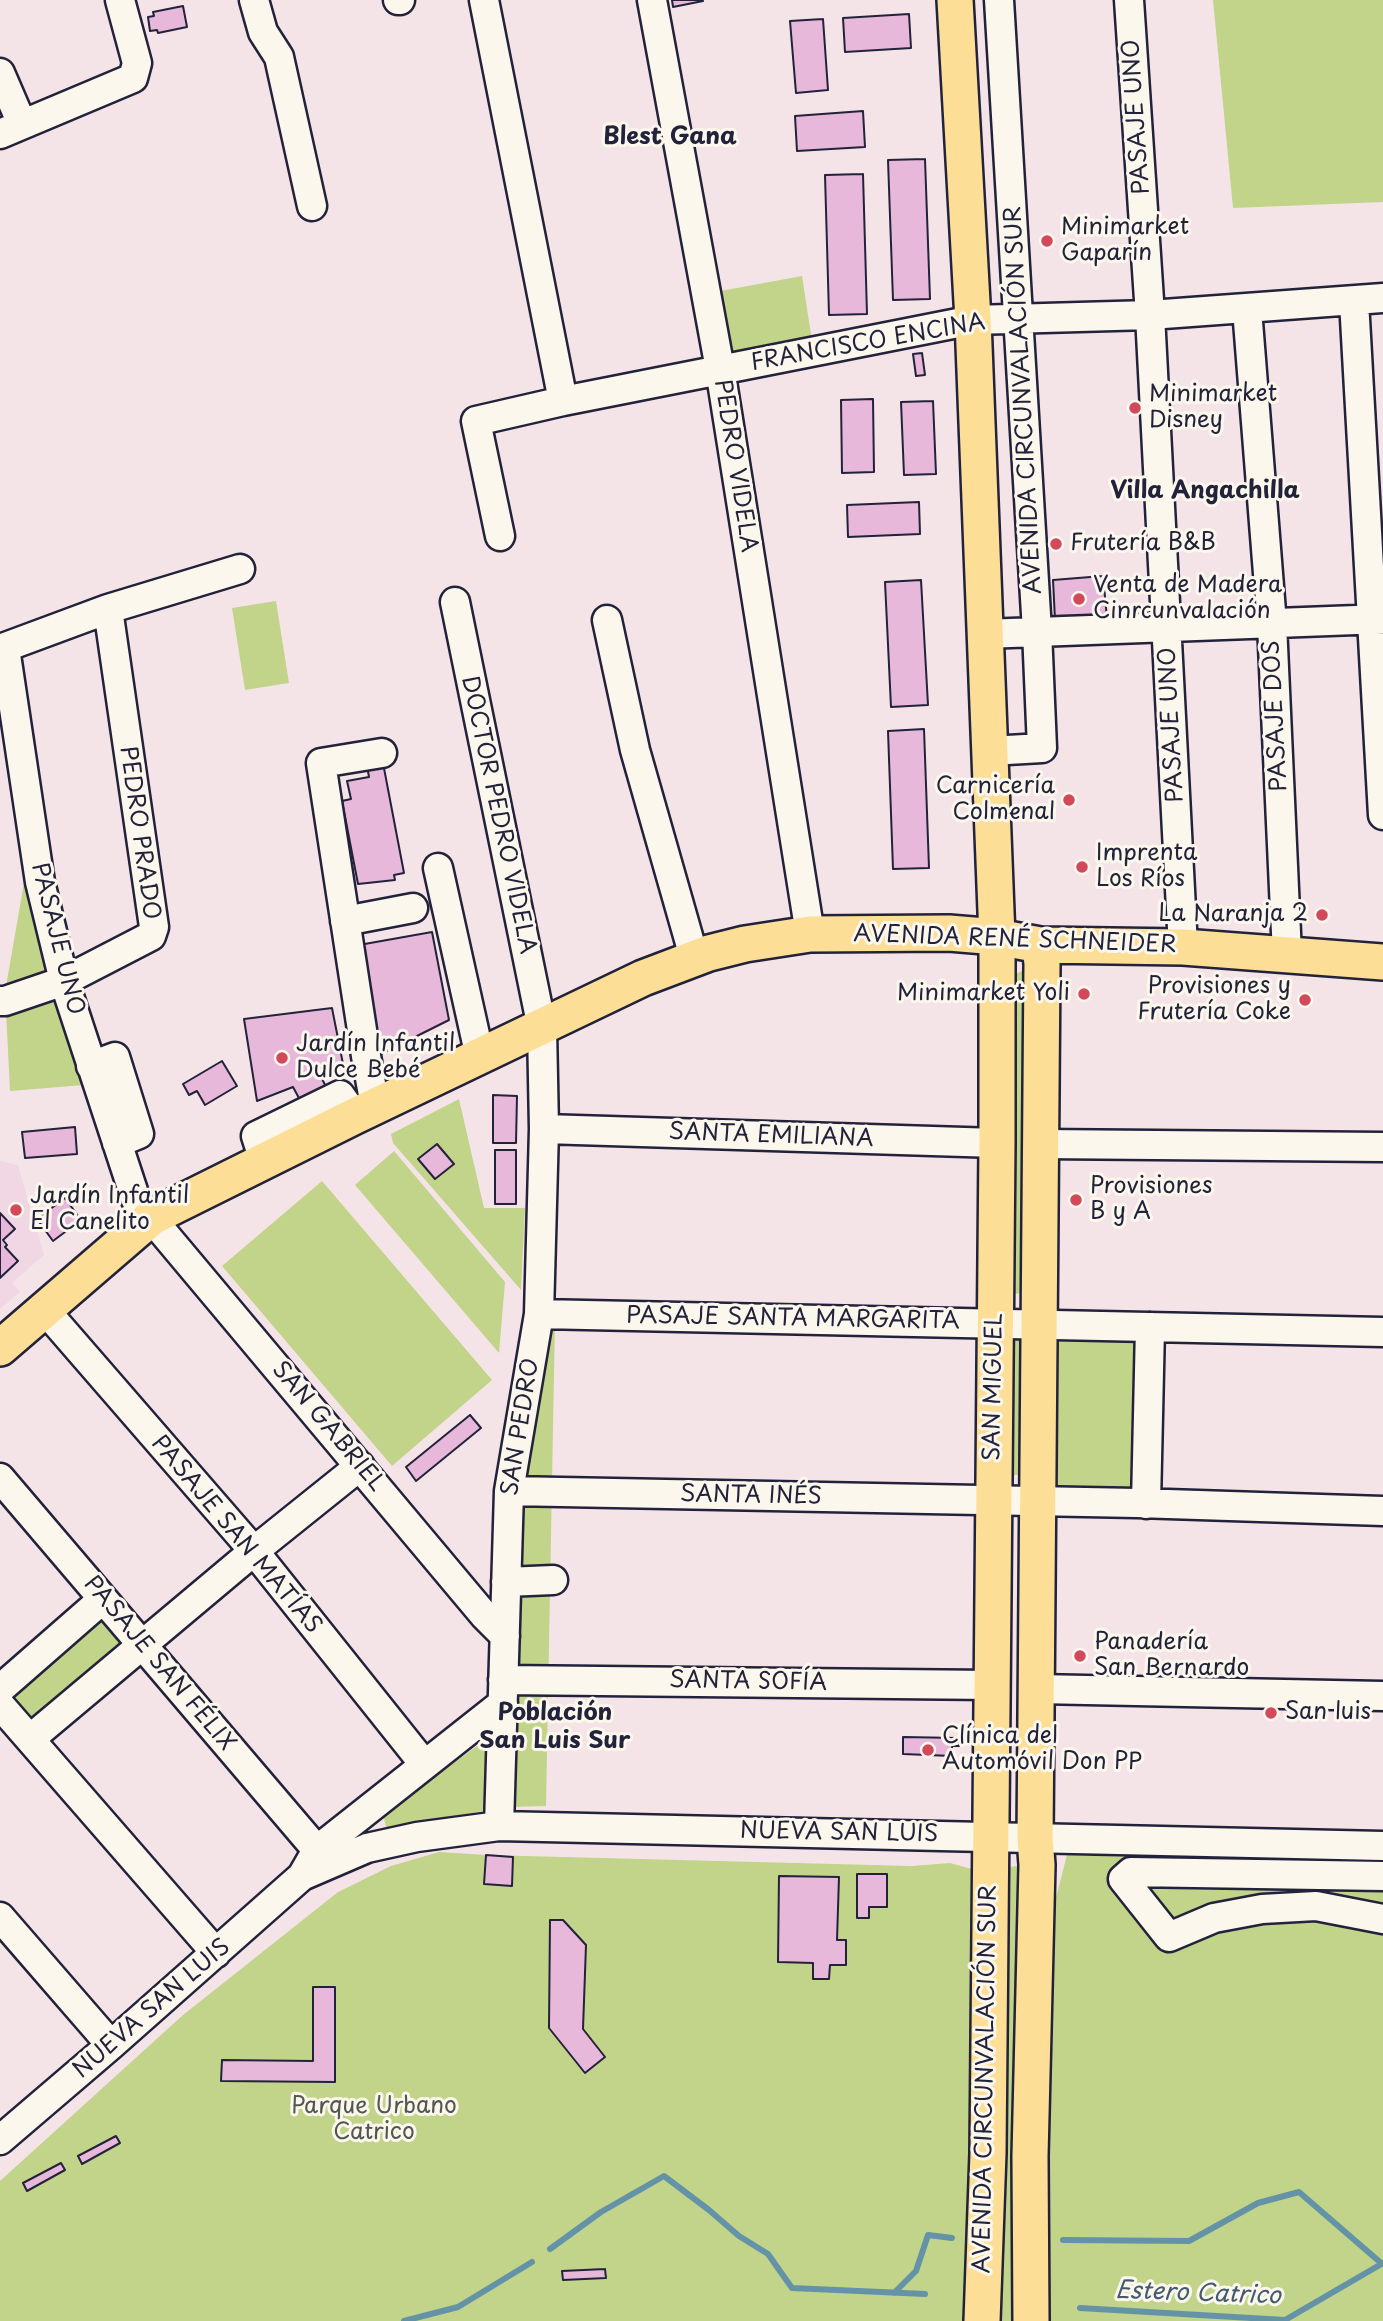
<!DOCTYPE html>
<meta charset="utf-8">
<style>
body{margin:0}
canvas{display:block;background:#f5e4e7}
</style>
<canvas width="1383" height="2321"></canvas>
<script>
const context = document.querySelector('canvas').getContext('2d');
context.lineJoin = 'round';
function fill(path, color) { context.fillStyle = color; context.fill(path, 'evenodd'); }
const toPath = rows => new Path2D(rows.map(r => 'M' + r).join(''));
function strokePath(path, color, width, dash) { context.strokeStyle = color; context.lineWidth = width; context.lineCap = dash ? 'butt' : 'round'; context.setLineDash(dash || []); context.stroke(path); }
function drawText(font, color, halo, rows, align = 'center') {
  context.font = font + ' "Playpen Sans",sans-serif'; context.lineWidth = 6; context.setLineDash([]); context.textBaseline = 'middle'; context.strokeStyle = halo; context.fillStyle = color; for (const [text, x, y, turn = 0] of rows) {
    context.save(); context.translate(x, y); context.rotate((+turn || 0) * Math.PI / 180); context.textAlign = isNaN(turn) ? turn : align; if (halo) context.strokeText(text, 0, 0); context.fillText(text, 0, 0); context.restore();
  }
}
fill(toPath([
 [0,1161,18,1165,44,1255,12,1283,20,1292,0,1309]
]), '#f1d7e3');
fill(toPath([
 [1213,0,1383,0,1383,202,1233,208],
 [802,276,812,341,732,356,725,347,715,292],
 [276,601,289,683,245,690,232,608],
 [26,871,84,1085,10,1091,5,992],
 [1022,971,1028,976,1029,1292,1015,1294,1009,977],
 [459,1099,484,1208,525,1208,521,1290,393,1143,391,1134],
 [394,1151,505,1282,499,1353,355,1185],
 [322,1181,492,1380,392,1466,222,1266],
 [548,1320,555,1320,546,1806,509,1807,520,1463],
 [1056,1332,1143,1332,1137,1499,1052,1499],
 [1026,1334,1023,1475,1006,1475,1009,1335],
 [90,1620,103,1620,122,1644,37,1725,8,1691],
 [481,1743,487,1746,488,1810,387,1830,383,1815],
 [439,1852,486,1855,912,1866,950,1863,979,1871,1004,1872,1009,1867,1017,1866,1021,1872,1018,2023,1052,2019,1054,1905,1067,1855,1383,1865,1383,2321,0,2321,0,2181,183,2015,338,1892,391,1866]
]), '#c2d489');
strokePath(toPath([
 [1063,2240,1189,2241,1258,2203,1299,2192,1381,2263],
 [550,2249,601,2212,664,2176,709,2210,739,2236,768,2254,792,2288,925,2294],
 [894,2293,916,2271,928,2235,952,2238],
 [1080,2308,1285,2320,1383,2263],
 [404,2321,458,2307,532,2262]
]), '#6493a7', 6);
const building = toPath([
 [672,0,702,0,703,1,673,7,672,0],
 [183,6,187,27,158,33,157,30,150,31,148,17,154,16,153,12,183,6],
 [909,14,911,48,845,52,843,18,909,14],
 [823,19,828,90,796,93,790,21,823,19],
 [863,111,865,147,797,151,795,116,863,111],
 [925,159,930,299,893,300,888,160,925,159],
 [863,174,867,314,829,315,825,175,863,174],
 [922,353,925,375,916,376,913,354,922,353],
 [873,399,874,472,842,473,841,400,873,399],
 [933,401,936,474,904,475,901,402,933,401],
 [919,502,920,534,848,537,847,505,919,502],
 [1103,576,1107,618,1055,620,1053,580,1103,576],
 [921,580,928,705,891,707,885,582,921,580],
 [924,729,929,868,893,869,888,731,924,729],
 [383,763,404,873,394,875,395,880,358,884,342,801,351,799,347,781,369,777,367,766,383,763],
 [432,932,449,1020,379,1055,359,945,432,932],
 [332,1008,343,1064,317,1068,326,1087,300,1100,293,1087,257,1101,244,1019,332,1008],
 [222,1061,237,1086,205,1105,197,1091,189,1095,183,1084,222,1061],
 [493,1095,517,1096,516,1143,493,1143,493,1095],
 [75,1127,77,1154,25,1158,22,1132,75,1127],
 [437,1144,454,1164,435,1179,418,1159,437,1144],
 [495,1150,516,1150,516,1204,495,1204,495,1150],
 [65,1198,81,1220,53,1241,37,1219,65,1198],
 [0,1213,15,1229,3,1240,7,1245,5,1247,18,1261,0,1278,0,1213],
 [470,1415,481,1428,416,1481,406,1467,470,1415],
 [903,1737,959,1738,959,1746,952,1746,952,1756,903,1754,903,1737],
 [486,1855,513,1857,512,1886,484,1884,486,1855],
 [857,1874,887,1874,887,1907,869,1907,869,1918,857,1918,857,1874],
 [779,1876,839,1877,837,1940,846,1940,846,1965,830,1965,829,1979,813,1979,813,1963,778,1962,779,1876],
 [550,1920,563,1920,586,1945,583,2029,605,2057,585,2073,549,2028,550,1920],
 [313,1987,335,1987,335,2082,221,2081,222,2060,313,2061,313,1987],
 [116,2136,120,2143,82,2164,78,2156,116,2136],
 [61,2163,65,2170,27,2191,23,2183,61,2163],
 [605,2269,606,2278,563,2280,562,2271,605,2269]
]);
fill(building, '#e7b8da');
strokePath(building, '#22223b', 2);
const minor = toPath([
 [254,0,263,32,279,57,312,206],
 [398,0,400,0],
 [484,0,563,401],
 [652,0,720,369,810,934],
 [1129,0,1150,315,1183,947],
 [0,73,22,124],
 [0,134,133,78,137,63,120,0],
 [1354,301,1383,815],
 [1247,309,1272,624,1287,955],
 [500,536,476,421,563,401,973,320,1150,315,1383,298],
 [455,602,542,1028,544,1129,539,1314,509,1491,499,1826],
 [607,620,635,750,694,957],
 [984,634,1383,619],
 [5,648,40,882,64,981,136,1200,484,1615,505,1636],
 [0,649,108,609,240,569],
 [990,751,1042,748,1037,631,999,0],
 [438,868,480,1057],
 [345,921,413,908],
 [0,1001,5,1001,64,981,151,936,154,927,108,609],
 [91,1066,115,1057,139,1134,117,1143],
 [375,1106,366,1056,321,763,382,753],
 [544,1129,997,1143],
 [1041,1144,1383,1147],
 [264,1161,256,1136,340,1095,355,1116],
 [44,1309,254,1551,424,1764],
 [539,1314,1383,1332],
 [0,1478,317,1850],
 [509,1491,1137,1503,1383,1511],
 [1146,1504,1150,1327],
 [506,1582,553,1580],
 [503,1680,992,1685],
 [0,1689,103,1599],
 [1037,1689,1383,1696],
 [0,1705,216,1953],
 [30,1739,254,1551,360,1466],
 [302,1876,367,1848,417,1837,499,1826,1383,1846],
 [1383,1876,1131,1872,1123,1879,1169,1937,1214,1918,1262,1909,1316,1906,1383,1919],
 [0,1917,111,2045],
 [0,2140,111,2045,302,1876,317,1850,503,1703]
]);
const major = toPath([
 [955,0,973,320,997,937,997,1143,988,2153,982,2321],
 [0,1348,152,1217,355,1116,643,978,709,953,745,944,810,934,949,933,997,937,1040,945,1183,947,1383,962],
 [1031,2321,1030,2156,1037,1865,1035,1838,1042,964,1040,945]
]);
strokePath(minor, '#22223b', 33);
strokePath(major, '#22223b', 40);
strokePath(minor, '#fbf7ec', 28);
strokePath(major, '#fcde96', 35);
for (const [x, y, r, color] of [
 [1047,241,7,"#d1495b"],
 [1135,408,7,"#d1495b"],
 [1056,544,7,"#d1495b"],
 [1079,599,7,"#d1495b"],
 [1069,800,7,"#d1495b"],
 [1082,867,7,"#d1495b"],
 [1322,915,7,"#d1495b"],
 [1084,994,7,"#d1495b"],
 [1305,1000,7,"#d1495b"],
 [282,1058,7,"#d1495b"],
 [1076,1200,7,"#d1495b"],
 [16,1210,7,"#d1495b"],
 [1080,1656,7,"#d1495b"],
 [1271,1713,7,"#d1495b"],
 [928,1750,7,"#d1495b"]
]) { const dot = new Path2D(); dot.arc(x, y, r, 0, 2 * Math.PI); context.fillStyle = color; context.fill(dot); strokePath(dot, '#fbf7ec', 2.5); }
drawText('23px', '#22223b', '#fbf7ec', [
 ["PASAJE UNO",1137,117,-94],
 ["FRANCISCO ENCINA",868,343,-10],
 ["AVENIDA CIRCUNVALACIÓN SUR",1024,400,-93],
 ["PEDRO VIDELA",735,466,81],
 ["PASAJE DOS",1276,716,-93],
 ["PASAJE UNO",1172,725,-93],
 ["DOCTOR PEDRO VIDELA",498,815,78],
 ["PEDRO PRADO",139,833,82],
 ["PASAJE UNO",57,939,76],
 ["AVENIDA RENÉ SCHNEIDER",1015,940,2],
 ["SANTA EMILIANA",771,1136,2],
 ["PASAJE SANTA MARGARITA",793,1319,1],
 ["SAN MIGUEL",994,1387,-89],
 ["SAN GABRIEL",328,1427,50],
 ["SAN PEDRO",521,1427,-81],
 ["SANTA INÉS",751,1496,1],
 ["PASAJE SAN MATÍAS",236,1535,50],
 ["PASAJE SAN FÉLIX",159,1664,50],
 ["SANTA SOFÍA",748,1682,1],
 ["NUEVA SAN LUIS",839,1833,1],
 ["NUEVA SAN LUIS",152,2009,-41],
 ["AVENIDA CIRCUNVALACIÓN SUR",986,2079,-89]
]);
drawText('23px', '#22223b', '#fbf7ec', [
 ["Minimarket",1061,228],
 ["Gaparín",1061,254],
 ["Minimarket",1149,395],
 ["Disney",1149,421],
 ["Frutería B&B",1070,544],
 ["Venta de Madera",1093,586],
 ["Cinrcunvalación",1093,612],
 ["Carnicería",1055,787,"right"],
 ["Colmenal",1055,813,"right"],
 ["Imprenta",1096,854],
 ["Los Ríos",1096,880],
 ["La Naranja 2",1308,915,"right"],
 ["Provisiones y",1291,987,"right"],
 ["Frutería Coke",1291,1013,"right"],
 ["Minimarket Yoli",1070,994,"right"],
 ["Jardín Infantil",296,1045],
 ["Dulce Bebé",296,1071],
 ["Provisiones",1090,1187],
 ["B y A",1090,1213],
 ["Jardín Infantil",30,1197],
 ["El Canelito",30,1223],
 ["Panadería",1094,1643],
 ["San Bernardo",1094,1669],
 ["San luis",1285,1713],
 ["Clínica del",942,1737],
 ["Automóvil Don PP",942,1763]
], 'left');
drawText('23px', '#525752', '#fbf7ec', [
 ["Parque Urbano",374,2107],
 ["Catrico",374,2133]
]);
drawText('bold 24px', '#22223b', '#fbf7ec', [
 ["Blest Gana",670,137],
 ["Villa Angachilla",1205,491],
 ["Población",555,1713],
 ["San Luis Sur",555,1741]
]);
drawText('italic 24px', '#435a71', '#fbf7ec', [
 ["Estero Catrico",1198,2294,2]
]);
</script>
